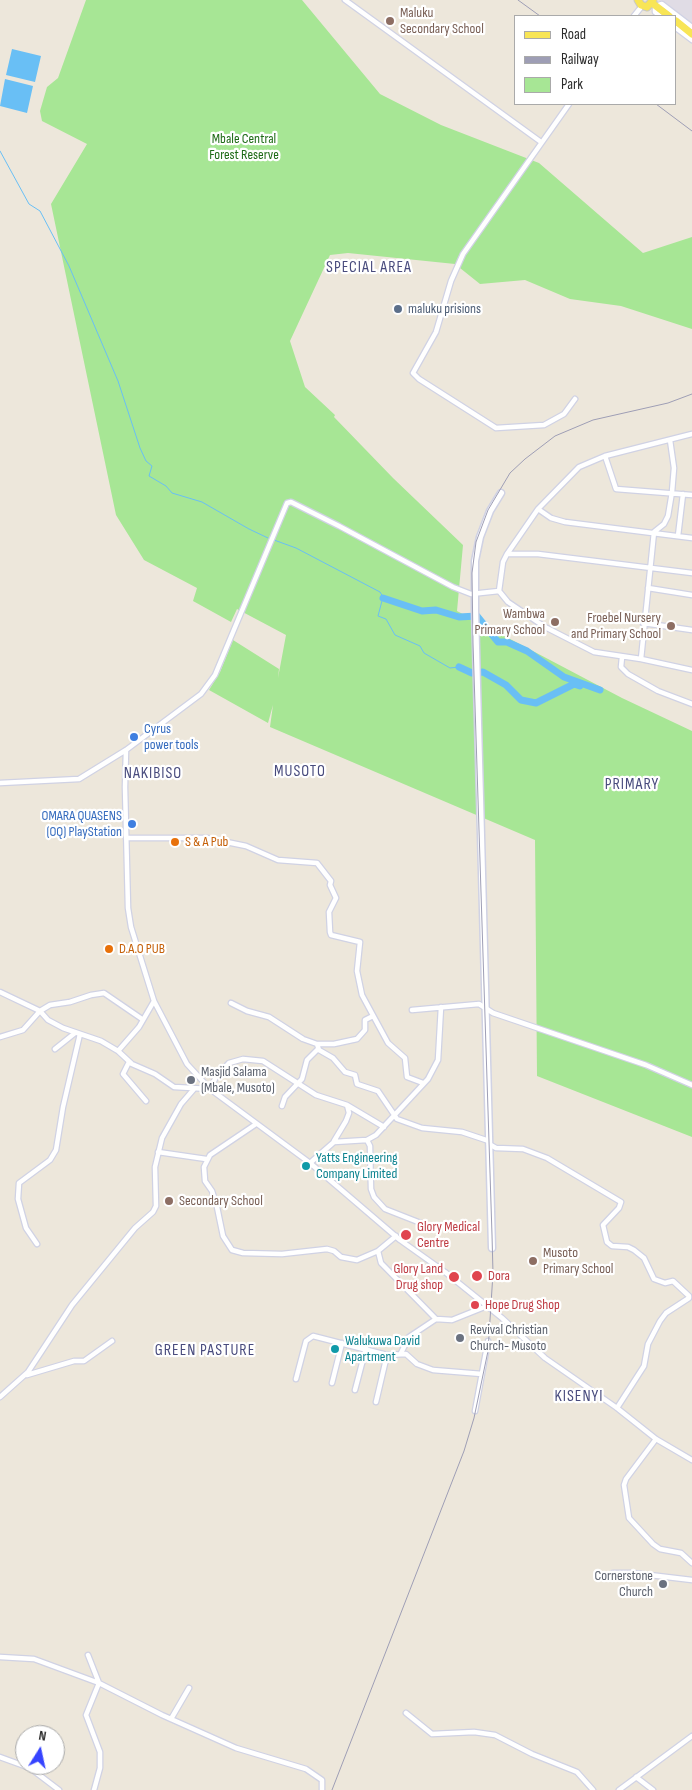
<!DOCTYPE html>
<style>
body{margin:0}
#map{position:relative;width:692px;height:1790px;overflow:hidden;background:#ede7db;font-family:"Sofia Sans Condensed",sans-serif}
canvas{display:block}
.legend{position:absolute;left:514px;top:15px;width:162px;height:90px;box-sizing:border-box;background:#fff;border:1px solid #aaa;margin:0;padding:6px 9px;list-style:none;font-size:15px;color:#2a2a2a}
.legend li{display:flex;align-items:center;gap:10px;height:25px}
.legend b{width:25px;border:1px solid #aaa}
.north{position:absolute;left:15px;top:1725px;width:50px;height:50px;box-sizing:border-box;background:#fff;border:1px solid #aaa;border-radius:50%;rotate:10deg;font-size:14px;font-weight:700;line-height:20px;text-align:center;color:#2a2a2a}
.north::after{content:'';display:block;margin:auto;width:18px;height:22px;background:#3644ff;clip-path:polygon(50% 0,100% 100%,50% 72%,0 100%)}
</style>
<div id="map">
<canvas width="692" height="1790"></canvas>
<ul class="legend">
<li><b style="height:6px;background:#f8e556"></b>Road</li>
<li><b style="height:6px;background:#9e9eb5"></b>Railway</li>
<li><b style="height:14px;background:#a7e695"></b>Park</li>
</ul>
<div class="north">N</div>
</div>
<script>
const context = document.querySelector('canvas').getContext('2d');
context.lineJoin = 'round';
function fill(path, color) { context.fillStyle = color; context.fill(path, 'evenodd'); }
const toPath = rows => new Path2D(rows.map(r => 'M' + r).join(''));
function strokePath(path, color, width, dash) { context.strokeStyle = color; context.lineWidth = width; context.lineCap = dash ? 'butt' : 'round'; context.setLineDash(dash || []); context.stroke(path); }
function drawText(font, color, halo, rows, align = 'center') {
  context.font = font + ' "Sofia Sans Condensed",sans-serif'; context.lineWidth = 4.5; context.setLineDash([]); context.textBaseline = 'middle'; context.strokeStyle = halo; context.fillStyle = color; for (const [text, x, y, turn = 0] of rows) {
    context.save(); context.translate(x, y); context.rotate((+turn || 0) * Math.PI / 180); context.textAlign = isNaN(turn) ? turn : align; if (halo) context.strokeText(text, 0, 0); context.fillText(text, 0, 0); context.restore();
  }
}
fill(toPath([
 [658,0,692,0,692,27]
]), '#e0dce5');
fill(toPath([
 [86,0,302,0,380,94,441,125,539,163,643,253,692,237,692,329,621,306,570,299,525,280,480,284,455,264,348,253,330,255,290,341,305,387,335,415,334,417,393,478,463,545,457,611,622,698,692,731,692,1137,537,1076,535,840,270,727,273,705,268,723,209,690,220,672,233,640,279,669,278,678,286,635,237,609,231,622,193,601,197,588,144,560,116,515,51,204,87,144,42,121,40,111,47,87,58,78]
]), '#a7e695');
fill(toPath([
 [12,49,41,56,35,82,6,75],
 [5,79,33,86,27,113,0,106]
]), '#69bff5');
strokePath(toPath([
 [0,151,29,204,40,211,69,266,118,381,140,448,146,461,152,466,149,476,166,486,172,493,202,502,249,529,268,538],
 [274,540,296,548,380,592,383,597,378,616,386,619,395,635,420,646,424,653,450,668,459,667]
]), '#69bff5', 1);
strokePath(toPath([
 [383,598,422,611,436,610,459,617,477,616,498,642,507,642,527,651,564,677,600,690],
 [459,667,472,673,483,672,506,685,521,700,536,703,574,684,580,686]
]), '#69bff5', 7);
const street = toPath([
 [345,0,541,142],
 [634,16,642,6],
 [660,16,655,12,655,6,662,4,692,27],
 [676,28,692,40],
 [569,104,463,254,451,281,436,332,413,373,419,379,496,428,544,425,564,414,575,399],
 [692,434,605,456,579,467,538,509,507,554,503,562,499,591,508,602,545,627,594,652,641,659,692,670],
 [605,456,616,489,692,495],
 [538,509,551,518,565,522,692,538],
 [678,536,683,494],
 [507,554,538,554,692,573],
 [648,588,692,595],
 [643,623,692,630],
 [622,657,621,667,628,674,658,691,692,704],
 [641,659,654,532,664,524,668,516,672,492,674,468,670,440],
 [126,750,125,787,128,908,131,927,154,1001,187,1064,210,1089,310,1163,400,1240,445,1272,502,1318,545,1358,617,1408,656,1439,692,1460],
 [0,783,79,779,126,750,201,694,215,675,287,503,291,502,339,526,453,587,471,594,499,591],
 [126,838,207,838,246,846,278,860,317,863,331,881,330,885,336,898,329,912,330,932,331,935,360,942,357,971,362,995,388,1043,405,1058,407,1077,423,1083],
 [0,992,40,1011,48,1020,63,1028,101,1041,118,1051,132,1064,155,1074,174,1087,210,1089,216,1077,229,1063,243,1059,263,1061,316,1095,347,1105,384,1127],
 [231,1003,247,1011,269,1017,303,1039,317,1044,334,1044,357,1039,365,1030,365,1020,373,1016],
 [412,1010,479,1004,493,1013,646,1065,692,1085],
 [0,1037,23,1030,40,1011,50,1005,70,1002,91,995,104,993,142,1019],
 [317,1044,319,1050,333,1058,345,1072,355,1075,357,1084,378,1091,397,1119,422,1128,462,1132,489,1141],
 [55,1049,75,1033],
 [118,1051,139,1027,154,1001],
 [129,1062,123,1074,146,1101],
 [282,1106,285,1097,302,1079,307,1060,318,1049],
 [256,1124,210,1155,204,1167,205,1181,212,1191,217,1207,223,1236,232,1250,243,1253,282,1254,327,1249,334,1251,341,1257,357,1260,378,1251,396,1236],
 [367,1140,370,1146,371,1189,374,1197,385,1209,436,1229],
 [334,1141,346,1121,349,1113,347,1105],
 [489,1144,496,1148,523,1149,547,1158,621,1202,619,1208,603,1225,607,1242,612,1246,628,1247,634,1250,644,1258,654,1279,665,1283,673,1281,689,1296,689,1298,666,1313,660,1321,648,1344,644,1366,617,1408],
 [158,1152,206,1159],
 [310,1163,334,1142,367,1140,376,1135,428,1079,438,1060,441,1007],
 [37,1244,26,1228,18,1199,19,1183,50,1160,56,1150,63,1107,80,1034],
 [378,1251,381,1263,436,1319,452,1320,487,1306],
 [401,1353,409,1337,436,1319],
 [27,1375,74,1361,84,1361,112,1341],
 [296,1379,306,1341,313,1336,387,1355,406,1354,417,1364,433,1370,482,1374],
 [332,1383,342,1343],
 [355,1390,366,1348],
 [0,1397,28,1372,72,1305,135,1228,153,1212,156,1206,155,1167,162,1138,181,1104,194,1089],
 [376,1402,387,1355],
 [475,1411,488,1341],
 [656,1439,626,1479,624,1485,629,1518,653,1544,660,1549,681,1553,692,1563],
 [613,1573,633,1573,692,1580],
 [88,1655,99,1683,86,1715,100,1752,100,1768,94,1790],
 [0,1657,34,1659,99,1683,162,1715,236,1748,306,1769,322,1780,322,1790],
 [406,1713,432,1734,474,1732,495,1735,532,1754,577,1772,593,1790],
 [171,1719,189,1688],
 [0,1757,30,1768,59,1790],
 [636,1777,653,1790],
 [619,1790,692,1736]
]);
const secondary = toPath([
 [492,1248,475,610,475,561,480,537,490,511,501,493]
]);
const primary = toPath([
 [638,0,641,5,647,7,653,0],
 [652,3,669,16],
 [676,21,692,34]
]);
strokePath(street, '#d0d2e4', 7);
strokePath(secondary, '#d0d2e4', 9);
strokePath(primary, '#c8c8c8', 9);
strokePath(street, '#fff', 4.5);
strokePath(secondary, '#fff', 6);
strokePath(primary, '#f8e556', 7);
strokePath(toPath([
 [518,0,540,16],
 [656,104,692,131],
 [332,1790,464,1451,474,1418,488,1351,493,1273,492,1235,473,643,472,573,476,542,488,510,510,473,525,459,555,436,593,420,668,403,692,394]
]), '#9e9eb5', 1);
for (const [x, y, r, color] of [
 [390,21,5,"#8d6e63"],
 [398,309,5,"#5c6f8a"],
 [555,622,5,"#8d6e63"],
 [671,626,5,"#8d6e63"],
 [134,737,5,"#3f7fe0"],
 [132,824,5,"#3f7fe0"],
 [175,842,5,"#e8710a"],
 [109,949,5,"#e8710a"],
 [191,1080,5,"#6b7280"],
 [306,1166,5,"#0f9aa8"],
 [169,1201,5,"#8d6e63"],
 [406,1235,6,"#e0444e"],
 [533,1261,5,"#8d6e63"],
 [477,1276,6,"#e0444e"],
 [454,1277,6,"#e0444e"],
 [475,1305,5,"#e0444e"],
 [460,1338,5,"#6b7280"],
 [335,1349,5,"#0f9aa8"],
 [663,1584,5,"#6b7280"]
]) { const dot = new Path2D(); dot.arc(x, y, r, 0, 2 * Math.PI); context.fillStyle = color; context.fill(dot); strokePath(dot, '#fff', 2); }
drawText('14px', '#785e54', '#fff', [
 ["Maluku",400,13],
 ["Secondary School",400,29],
 ["Wambwa",545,614,"right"],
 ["Primary School",545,630,"right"],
 ["Froebel Nursery",661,618,"right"],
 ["and Primary School",661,634,"right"],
 ["Secondary School",179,1201],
 ["Musoto",543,1253],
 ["Primary School",543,1269]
], 'left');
drawText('14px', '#1e6b16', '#fff', [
 ["Mbale Central",244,139],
 ["Forest Reserve",244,155]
]);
drawText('14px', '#4e5e75', '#fff', [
 ["maluku prisions",408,309]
], 'left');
drawText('14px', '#366cbe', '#fff', [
 ["Cyrus",144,729],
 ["power tools",144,745],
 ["OMARA QUASENS",122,816,"right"],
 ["(OQ) PlayStation",122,832,"right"]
], 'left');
drawText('14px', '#c56008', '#fff', [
 ["S & A Pub",185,842],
 ["D.A.O PUB",119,949]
], 'left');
drawText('14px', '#5b616d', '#fff', [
 ["Masjid Salama",201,1072],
 ["(Mbale, Musoto)",201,1088],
 ["Revival Christian",470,1330],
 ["Church- Musoto",470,1346],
 ["Cornerstone",653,1576,"right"],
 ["Church",653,1592,"right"]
], 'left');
drawText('14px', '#0d838f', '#fff', [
 ["Yatts Engineering",316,1158],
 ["Company Limited",316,1174],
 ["Walukuwa David",345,1341],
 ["Apartment",345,1357]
], 'left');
drawText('14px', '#be3a42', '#fff', [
 ["Glory Medical",417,1227],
 ["Centre",417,1243],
 ["Glory Land",443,1269,"right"],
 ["Drug shop",443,1285,"right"],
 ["Dora",488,1276],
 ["Hope Drug Shop",485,1305]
], 'left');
context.letterSpacing = '1px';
drawText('16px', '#484b7d', '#fff', [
 ["SPECIAL AREA",369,268],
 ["MUSOTO",300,772],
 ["NAKIBISO",153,774],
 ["PRIMARY",632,785],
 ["GREEN PASTURE",205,1351],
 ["KISENYI",579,1397]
]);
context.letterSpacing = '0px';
</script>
